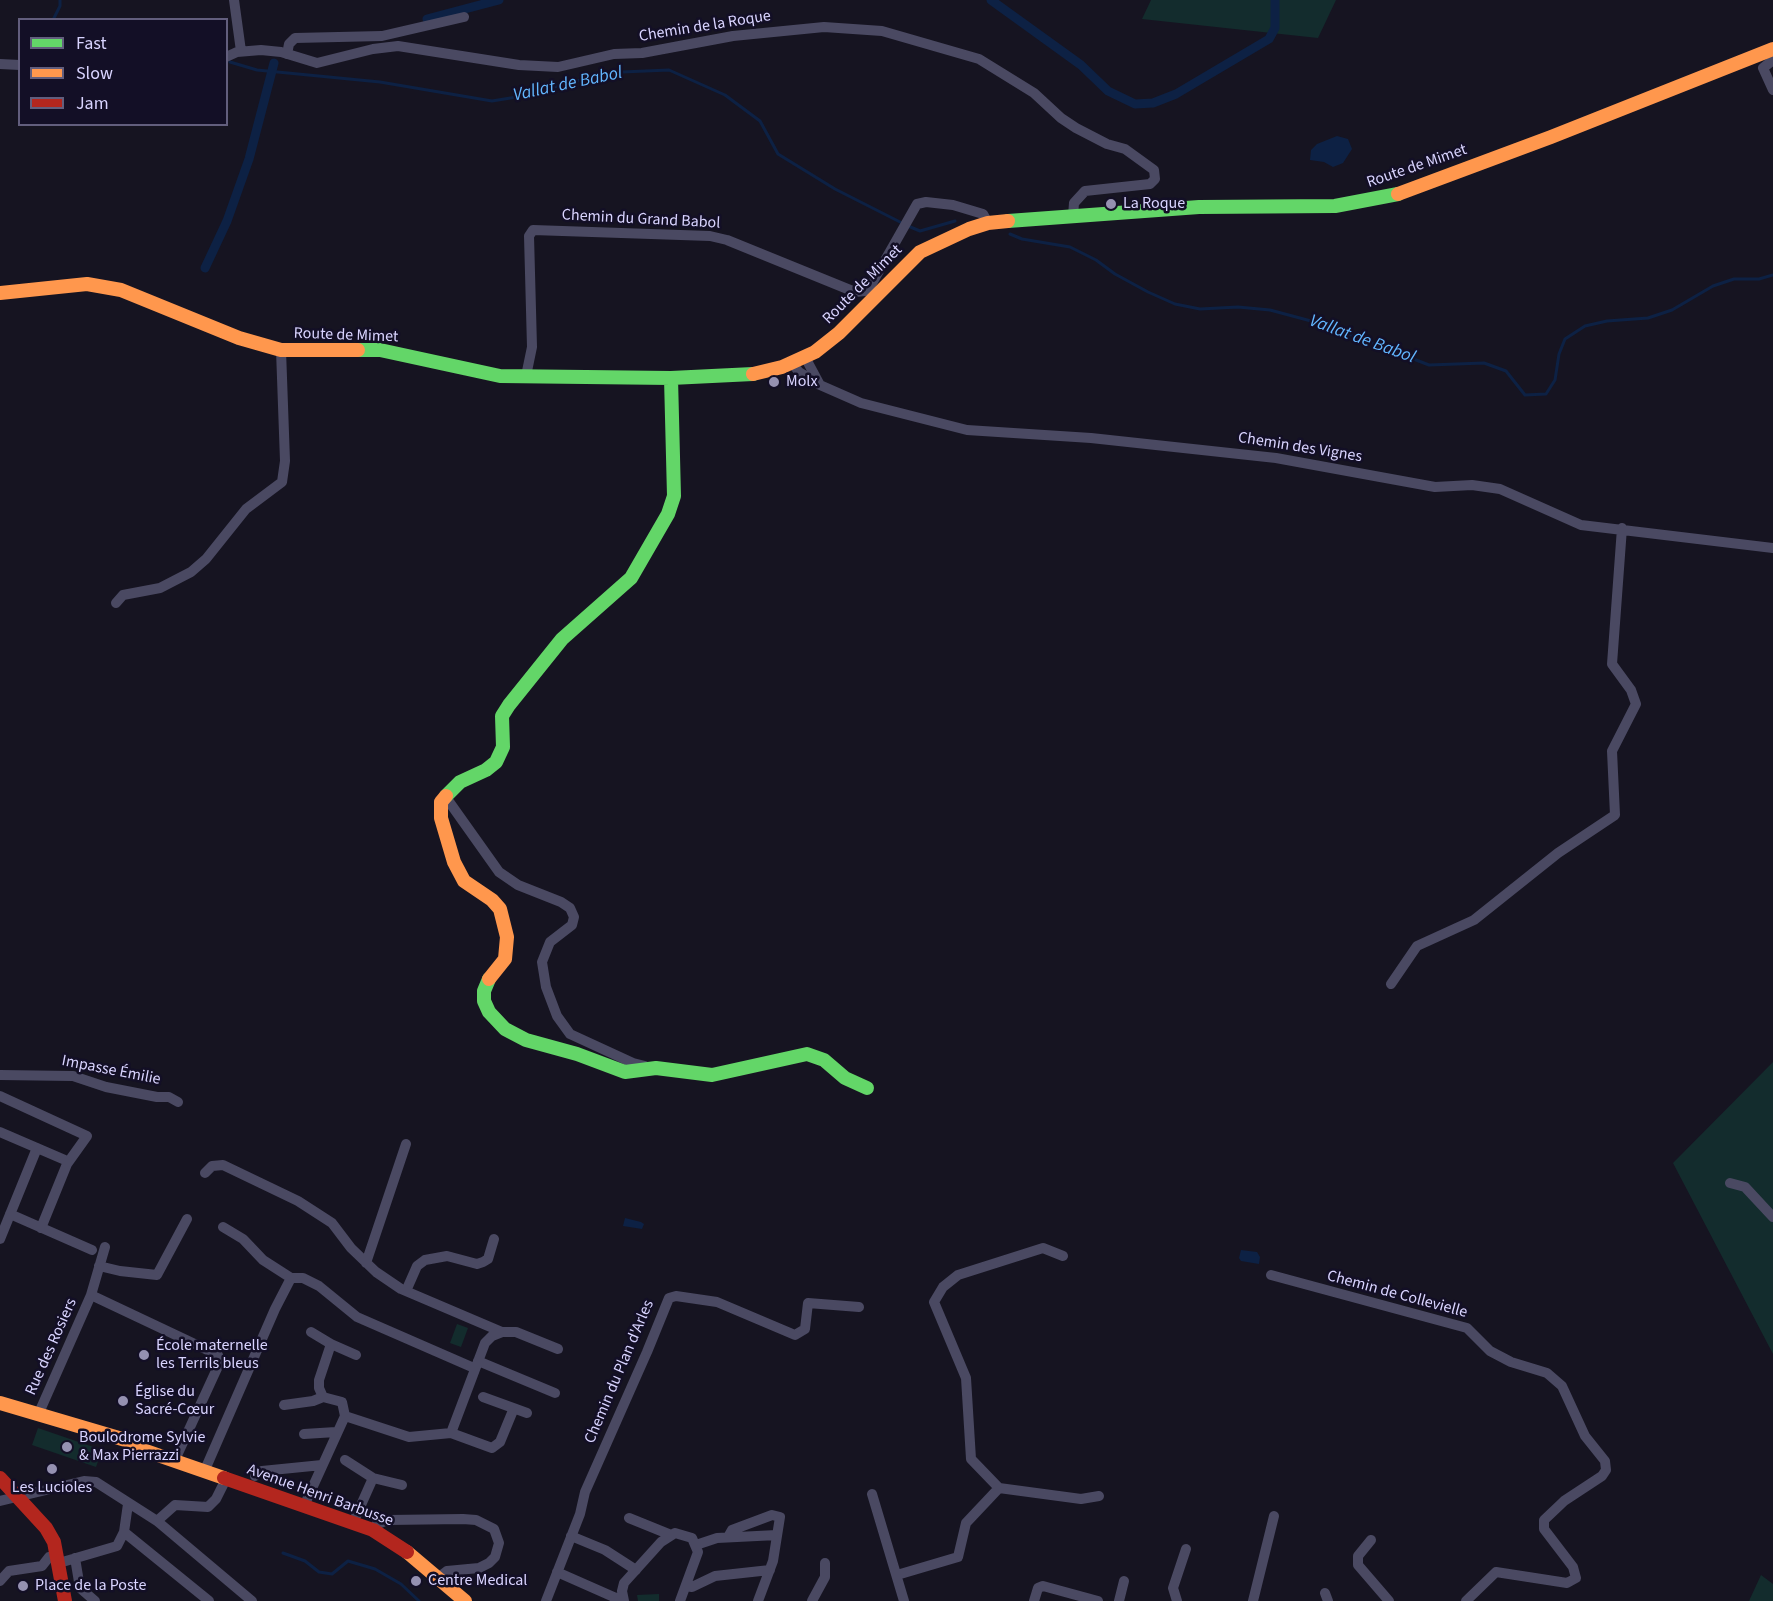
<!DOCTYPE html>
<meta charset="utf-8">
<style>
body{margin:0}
#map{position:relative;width:1773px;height:1601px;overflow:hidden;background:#161421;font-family:"Source Sans 3",sans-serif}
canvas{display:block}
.legend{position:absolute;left:18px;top:18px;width:210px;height:108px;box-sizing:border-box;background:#130f26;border:2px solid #625e7d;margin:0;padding:8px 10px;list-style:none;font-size:18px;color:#d9d4ff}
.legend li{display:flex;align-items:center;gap:12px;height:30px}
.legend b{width:30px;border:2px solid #625e7d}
</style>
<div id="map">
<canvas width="1773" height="1601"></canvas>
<ul class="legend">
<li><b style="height:8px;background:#63d668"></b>Fast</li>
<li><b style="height:8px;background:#ff974d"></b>Slow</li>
<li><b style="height:8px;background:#b3261e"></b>Jam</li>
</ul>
</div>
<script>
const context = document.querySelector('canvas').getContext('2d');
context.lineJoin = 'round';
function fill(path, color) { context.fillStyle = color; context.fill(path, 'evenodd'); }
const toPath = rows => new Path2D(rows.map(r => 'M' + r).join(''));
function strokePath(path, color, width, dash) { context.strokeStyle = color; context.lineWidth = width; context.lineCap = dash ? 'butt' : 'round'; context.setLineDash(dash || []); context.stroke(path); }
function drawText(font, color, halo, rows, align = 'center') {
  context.font = font + ' "Source Sans 3",sans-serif'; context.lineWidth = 5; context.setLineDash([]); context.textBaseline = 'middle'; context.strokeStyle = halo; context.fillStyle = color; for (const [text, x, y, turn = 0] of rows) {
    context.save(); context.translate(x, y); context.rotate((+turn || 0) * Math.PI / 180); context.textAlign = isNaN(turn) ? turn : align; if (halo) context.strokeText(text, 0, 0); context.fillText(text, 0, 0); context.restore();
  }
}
fill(toPath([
 [1151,0,1336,0,1318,38,1142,19],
 [1773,1062,1773,1354,1673,1163],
 [457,1324,468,1328,461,1347,450,1343],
 [38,1428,102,1450,96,1467,32,1445],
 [1761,1575,1773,1584,1773,1601,1749,1601],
 [659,1594,659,1601,638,1601,637,1595]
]), '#132c2d');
fill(toPath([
 [1337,136,1348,139,1352,149,1343,163,1333,167,1324,162,1310,160,1311,150,1317,144],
 [625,1218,641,1222,644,1224,642,1229,623,1226],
 [1241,1250,1257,1252,1260,1257,1259,1264,1241,1261,1239,1258]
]), '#0d2144');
strokePath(toPath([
 [53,20,60,6,60,0],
 [230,62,257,70,380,82,492,101,535,94,566,83,622,72,669,70,725,95,760,121,778,154,835,189,902,223],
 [908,226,920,231,955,221],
 [1010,234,1022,239,1070,247,1096,260,1115,274,1148,292,1175,304,1200,309,1238,307,1270,310,1326,325,1429,365,1484,363,1506,371,1525,395,1546,394,1555,380,1559,354,1565,339,1585,326,1607,321,1648,318,1672,310,1713,286,1734,279,1759,279,1773,275],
 [283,1553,305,1561,319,1572,332,1574,348,1561,375,1569,401,1584,419,1601]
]), '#0d2144', 3);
strokePath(toPath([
 [991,0,1081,65,1108,91,1135,104,1153,103,1176,94,1269,39,1275,28,1275,0],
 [427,19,499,0],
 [205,268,227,221,249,159,274,63]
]), '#0d2144', 9);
strokePath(toPath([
 [234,0,241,51],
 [287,54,289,44,295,38,382,36,464,17],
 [226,57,237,52,261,50,281,52,317,63,373,49,398,46,519,65,558,67,614,54,642,53,733,36,824,27,882,31,979,59,1034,93,1061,118,1076,128,1107,144,1125,149,1154,170,1155,179,1150,184,1085,191,1074,203,1073,216],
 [1773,60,1763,68,1773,90],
 [0,64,20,65],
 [792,363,799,372,820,385,805,357],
 [526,376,532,347,529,236,533,230,710,236,727,240,855,292,865,291,871,285,917,204,926,202,953,205,983,214,988,223],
 [820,385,861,403,967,430,1091,438,1276,458,1435,487,1472,485,1500,489,1581,525,1773,548],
 [116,603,123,595,160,588,191,572,206,559,246,509,282,482,285,461,281,350],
 [445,796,499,872,518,885,561,902,570,908,574,917,572,925,550,942,542,962,546,987,557,1016,570,1034,633,1063,645,1066],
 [1391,984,1417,946,1474,920,1558,853,1615,815,1612,751,1636,704,1631,690,1612,664,1622,528],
 [0,1075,73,1076,106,1087,157,1097,169,1097,178,1102],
 [0,1096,87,1136,67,1164,41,1228],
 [0,1132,65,1160,67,1164],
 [205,1173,212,1166,223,1165,298,1201,332,1223,351,1248,376,1272,401,1289,502,1332],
 [1730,1183,1745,1187,1773,1217],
 [10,1214,92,1250],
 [223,1227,243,1239,263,1260,291,1278],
 [0,1239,37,1148],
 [366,1263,406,1144],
 [99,1266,120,1271,157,1275,187,1219],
 [1271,1275,1467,1328,1490,1351,1511,1362,1547,1373,1562,1386,1585,1436,1605,1461,1606,1470,1602,1476,1564,1501,1544,1520,1544,1529,1573,1567,1576,1578,1567,1583,1496,1572,1466,1601],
 [406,1291,417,1266,425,1260,447,1256,477,1264,483,1262,488,1259,494,1239],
 [91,1295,105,1247],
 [311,1332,331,1344,319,1380,319,1388,323,1397,342,1402,345,1416],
 [331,1344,356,1355],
 [478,1361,555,1393],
 [483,1397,527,1413],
 [284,1405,313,1401,323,1397],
 [38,1415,91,1295,218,1355,220,1362,174,1462],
 [451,1433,492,1448,500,1442,514,1408],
 [304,1434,336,1432],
 [345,1460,373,1478,402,1485],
 [204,1472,275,1309,291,1278,303,1278,319,1286,357,1317,474,1368],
 [255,1476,262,1471,322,1465],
 [999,1488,971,1459,966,1378,934,1302,943,1287,958,1275,1043,1248,1063,1256],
 [872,1494,904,1601],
 [0,1501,84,1481,96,1482,157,1521,252,1601],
 [304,1506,345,1416,409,1437,451,1433,485,1343,492,1336,502,1332,516,1332,558,1349],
 [629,1518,671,1535],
 [157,1521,175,1505,208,1507,216,1499,226,1479],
 [353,1523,373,1478],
 [373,1530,376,1525,388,1520,463,1519,476,1520,494,1529,499,1543,495,1557,489,1563,479,1568,447,1571,438,1578],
 [124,1532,209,1601],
 [571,1536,605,1550,636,1570],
 [728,1537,732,1530,772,1515,780,1517,773,1561,758,1601],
 [1371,1540,1358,1556,1358,1565,1389,1601],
 [696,1545,717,1538,777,1535],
 [75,1558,80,1588,95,1601],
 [59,1563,117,1546,124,1532,128,1504],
 [557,1572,616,1598,623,1597],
 [897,1575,958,1557,966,1523,999,1488,1081,1499,1099,1496],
 [0,1581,9,1571,42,1566,49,1557],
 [686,1586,692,1587,715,1576,770,1570],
 [1325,1593,1328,1601],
 [546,1601,580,1514,585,1492,647,1352,669,1298,676,1296,717,1302,795,1335,805,1329,808,1303,859,1307],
 [624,1601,622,1591,624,1583,661,1542,675,1533,692,1538,698,1552,680,1601],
 [812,1601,825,1577,825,1563],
 [1034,1601,1038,1588,1043,1586,1098,1601],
 [1119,1601,1124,1581],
 [1177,1601,1173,1588,1186,1549],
 [1253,1601,1274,1516]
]), '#4a4962', 10);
strokePath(toPath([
 [1008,221,1199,207,1335,206,1398,194],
 [358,350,380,350,500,376,671,378,753,374],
 [446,796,460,782,486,770,496,762,503,747,502,716,509,705,562,639,631,578,668,514,674,496,671,378],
 [489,979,484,991,484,1001,489,1012,505,1029,526,1040,577,1054,625,1072,656,1068,712,1075,807,1054,824,1060,845,1078,867,1088]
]), '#63d668', 14);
strokePath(toPath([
 [1398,194,1551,137,1773,49],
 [0,293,87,284,121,290,239,338,281,350,358,350],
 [753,374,782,367,815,352,839,333,920,252,969,229,988,223,1008,221],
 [446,796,441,802,441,818,454,862,464,881,492,900,500,909,507,937,505,959,489,979],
 [0,1403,129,1441,146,1451,224,1478],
 [407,1552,465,1601]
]), '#ff974d', 14);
strokePath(toPath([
 [0,1478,46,1528,54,1542,65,1601],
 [224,1478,373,1530,407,1552]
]), '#b3261e', 14);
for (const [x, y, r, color] of [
 [1111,204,6,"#9591b1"],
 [774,382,6,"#9591b1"],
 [144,1355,6,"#9591b1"],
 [123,1401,6,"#9591b1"],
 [67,1447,6,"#9591b1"],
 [52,1469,6,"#9591b1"],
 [416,1581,6,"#9591b1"],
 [23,1586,6,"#9591b1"]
]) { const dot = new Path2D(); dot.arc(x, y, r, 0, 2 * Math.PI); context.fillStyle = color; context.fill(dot); strokePath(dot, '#130f26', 2); }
drawText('16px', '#d9d4ff', '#130f26', [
 ["Chemin de la Roque",705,27,-9],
 ["Route de Mimet",1417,167,-19],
 ["Chemin du Grand Babol",641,220,3],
 ["Route de Mimet",863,285,-45],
 ["Route de Mimet",346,336,2],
 ["Chemin des Vignes",1300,448,9],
 ["Impasse Émilie",111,1071,11],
 ["Chemin de Collevielle",1397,1295,15],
 ["Rue des Rosiers",52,1347,-66],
 ["Chemin du Plan d'Arles",620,1372,-67],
 ["Avenue Henri Barbusse",320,1496,20]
]);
drawText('16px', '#d9d4ff', '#130f26', [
 ["La Roque",1123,204],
 ["Molx",786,382],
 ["École maternelle",156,1346],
 ["les Terrils bleus",156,1364],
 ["Église du",135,1392],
 ["Sacré-Cœur",135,1410],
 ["Boulodrome Sylvie",79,1438],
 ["& Max Pierrazzi",79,1456],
 ["Les Lucioles",52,1488,"center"],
 ["Centre Medical",428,1581],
 ["Place de la Poste",35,1586]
], 'left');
drawText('italic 18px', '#62b6ff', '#130f26', [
 ["Vallat de Babol",568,85,-12],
 ["Vallat de Babol",1362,340,20]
]);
</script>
